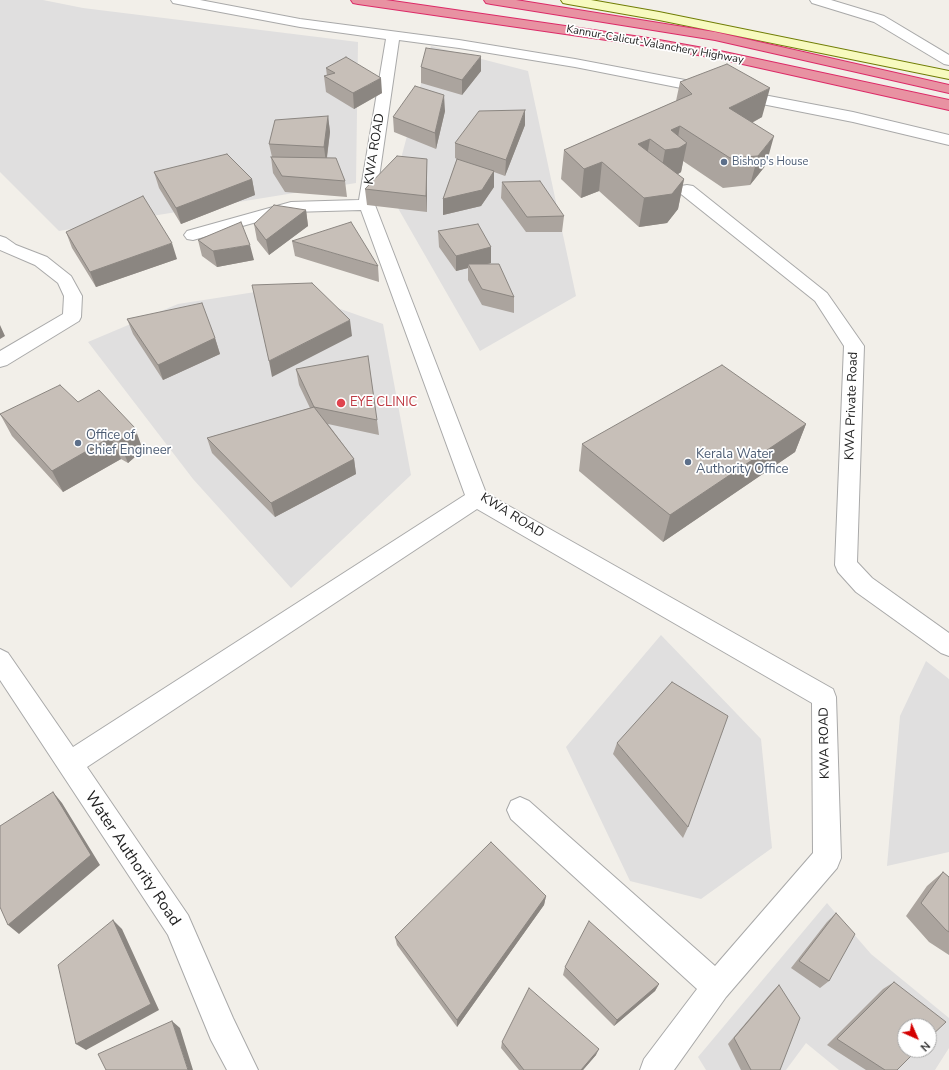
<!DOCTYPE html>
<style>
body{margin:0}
#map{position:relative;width:949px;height:1070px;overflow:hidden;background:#f2efe9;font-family:"Nunito Sans",sans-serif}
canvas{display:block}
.north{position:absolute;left:897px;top:1018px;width:40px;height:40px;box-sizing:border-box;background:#fff;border:1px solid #a7a7a7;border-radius:50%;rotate:135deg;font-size:11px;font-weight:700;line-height:16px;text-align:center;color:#222}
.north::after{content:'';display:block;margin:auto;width:14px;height:18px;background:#d40000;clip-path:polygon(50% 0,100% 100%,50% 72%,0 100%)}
</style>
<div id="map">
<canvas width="949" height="1070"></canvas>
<div class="north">N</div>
</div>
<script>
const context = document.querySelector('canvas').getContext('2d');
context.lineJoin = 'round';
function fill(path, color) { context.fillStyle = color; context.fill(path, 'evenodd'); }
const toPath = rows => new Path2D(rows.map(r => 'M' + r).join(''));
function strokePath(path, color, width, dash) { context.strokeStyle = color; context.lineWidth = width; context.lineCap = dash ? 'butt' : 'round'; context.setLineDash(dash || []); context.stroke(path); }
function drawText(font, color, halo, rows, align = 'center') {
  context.font = font + ' "Nunito Sans",sans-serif'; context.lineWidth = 3.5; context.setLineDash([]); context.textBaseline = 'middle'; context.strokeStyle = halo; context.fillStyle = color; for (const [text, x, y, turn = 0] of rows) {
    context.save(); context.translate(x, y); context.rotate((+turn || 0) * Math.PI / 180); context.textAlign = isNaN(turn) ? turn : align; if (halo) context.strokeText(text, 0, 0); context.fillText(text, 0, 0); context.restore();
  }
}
fill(toPath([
 [0,0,43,0,83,8,358,42,356,183,59,231,0,172],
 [431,46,528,71,576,296,480,351,391,196],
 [281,288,383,324,411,475,291,588,193,479,88,342,178,304],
 [661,635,761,739,772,848,701,899,630,881,566,747],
 [926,661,949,679,949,852,887,866,900,716],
 [827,903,871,954,949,1018,949,1048,935,1070,839,1070,806,1043,786,1070,706,1070,698,1057],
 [905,1026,929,1026,929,1050,905,1050]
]), '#e0dfdf');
const street = toPath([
 [171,0,200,0,300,19,459,40,575,59,853,112,949,135,949,145,853,122,575,67,459,48,399,40,375,205,486,493,833,689,836,697,841,858,837,868,726,997,674,1070,640,1070,644,1059,697,989,511,819,507,810,511,801,520,797,529,801,715,966,813,853,812,703,477,509,87,767,188,915,233,1018,258,1070,227,1070,211,1040,168,935,0,680,0,649,8,653,73,747,465,495,361,210,292,212,193,240,187,239,184,235,187,231,291,202,359,200,386,39,300,27,178,4,173,3,171,0],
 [810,0,831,0,884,16,949,55,949,65,944,64,874,22,812,3,810,0],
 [687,185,693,186,827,293,864,346,857,562,872,578,949,633,949,656,941,653,856,592,838,572,835,565,844,346,815,301,681,194,679,190,681,186,687,185],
 [0,236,6,238,16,245,47,257,71,276,82,296,81,317,79,321,7,365,0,367,0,351,63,314,64,296,58,283,35,265,0,250,0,236]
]);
const secondary = toPath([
 [561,0,591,0,659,12,949,71,949,79,659,20,568,4,563,3,561,0]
]);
const highway = toPath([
 [351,0,386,0,648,38,720,51,949,100,949,110,720,59,648,46,358,4,353,3,351,0],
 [484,0,516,0,715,32,949,85,949,93,715,40,491,4,486,3,484,0]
]);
strokePath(street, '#a9a9a9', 2);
strokePath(secondary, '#707d05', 2);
strokePath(highway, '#dc2a67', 2);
fill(street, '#fff');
fill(secondary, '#f7fabf');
fill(highway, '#e892a2');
fill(toPath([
 [421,67,481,71,462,95,421,83],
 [326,68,382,93,354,109,326,92,324,76,327,76],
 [680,82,762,117,752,123,766,165,750,185,723,188,683,161,681,172,677,175,684,179,678,209,667,223,639,227,599,191,581,198,561,179,564,150,676,101],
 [445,111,436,149,394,132,393,117],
 [328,116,330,132,327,158,345,181,347,197,285,192,273,173,271,157,272,157,269,144],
 [525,125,505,176,494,172,494,187,481,206,443,215,443,199,457,159,455,158,455,143],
 [427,159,427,212,367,205,365,189],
 [154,172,252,179,255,195,181,224,159,188],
 [502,182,564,216,562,232,526,232,501,198],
 [306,210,308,226,269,255,257,240,254,224],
 [438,231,491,247,491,263,488,264,514,297,514,313,482,305,468,280,468,268,456,271,439,247],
 [66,232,177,259,96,287,72,248],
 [198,240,254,260,217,267,202,256],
 [292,241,378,266,379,282,295,256],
 [127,319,215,338,220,354,163,380,133,334],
 [296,369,377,420,379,435,328,424,354,459,356,474,275,517,212,453,207,438,310,408,299,385],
 [78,402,143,450,128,463,121,459,63,492,12,436,0,414],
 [806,424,795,452,663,542,579,471,582,444],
 [617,743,688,827,683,838,613,754],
 [943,872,949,877,949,955,929,942,906,916,927,886],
 [546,896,544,905,457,1027,397,945,395,937],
 [836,913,829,981,820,988,791,968,827,922],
 [565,967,659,984,655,991,614,1026,563,975],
 [894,982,897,1070,866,1070,827,1045,883,989],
 [779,985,780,1070,741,1070,728,1044,771,993],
 [502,1042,596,1055,583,1070,519,1070,501,1048]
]), '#aba49e');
fill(toPath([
 [481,56,481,71,462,95,462,80],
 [381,78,382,93,354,109,353,93],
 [770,88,762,117,723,138,729,108],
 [444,95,445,111,436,149,435,133],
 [525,110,525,125,505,176,506,160],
 [328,116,330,132,326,163,324,147],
 [680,126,676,148,687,143,681,172,673,177,660,179,665,150,671,130],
 [774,136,766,165,750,185,758,156],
 [650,139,645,168,638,144],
 [427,159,427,212,426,196],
 [602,162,599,191,581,198,584,169],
 [494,171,494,187,481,206,443,215,443,199],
 [252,179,255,195,181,224,176,208],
 [684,179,678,209,667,223,639,227,644,198],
 [306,210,308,226,269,255,266,240],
 [172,243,177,259,96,287,90,272],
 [250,245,254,260,217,267,213,251],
 [491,247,491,263,471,268,468,264,468,268,456,271,456,256],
 [350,320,352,336,272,377,269,361],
 [0,325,5,336,0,339],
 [215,338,220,354,163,380,158,365],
 [806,424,795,452,663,542,670,515],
 [135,428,143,450,128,463,119,441],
 [111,437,121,459,63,492,52,471],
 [354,459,356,474,275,517,271,503],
 [53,792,62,803,100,865,19,934,8,925],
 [546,896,544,905,457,1027,457,1020],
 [113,920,122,929,159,1010,86,1050,76,1044],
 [659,984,655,991,614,1026,617,1020],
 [172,1021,180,1028,193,1070,188,1070],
 [599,1049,596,1055,583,1070,581,1070]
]), '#8b8681');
const building = toPath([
 [426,48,481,56,462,80,421,67,426,48],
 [346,57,381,78,353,93,324,76,335,73,326,68,346,57],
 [727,64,770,88,729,108,774,136,758,156,730,158,680,126,671,130,687,143,679,148,665,150,650,139,638,144,684,179,672,194,644,198,602,162,584,169,564,150,692,94,680,82,727,64],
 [415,86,444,95,435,133,393,117,415,86],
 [525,110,506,160,455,143,479,111,525,110],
 [328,116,324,147,269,144,275,120,328,116],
 [227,154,252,179,176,208,154,172,227,154],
 [397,156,427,159,426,196,365,189,397,156],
 [271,157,336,158,345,181,282,176,271,157],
 [457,159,494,171,482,190,443,199,457,159],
 [540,181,564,216,527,217,502,182,540,181],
 [143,196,172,243,90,272,66,232,143,196],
 [274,205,306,210,266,240,254,224,274,205],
 [241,222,250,245,213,251,198,240,241,222],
 [351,222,378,266,292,241,351,222],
 [478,224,491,247,456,256,438,231,478,224],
 [468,264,499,264,514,297,482,289,468,264],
 [312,283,350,320,269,361,252,285,312,283],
 [202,303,215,338,158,365,127,319,202,303],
 [368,356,377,420,314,407,296,369,368,356],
 [722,365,806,424,670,515,582,444,722,365],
 [60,385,78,402,99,390,135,428,119,441,111,437,52,471,0,414,60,385],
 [314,407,354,459,271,503,207,438,314,407],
 [672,682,728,716,688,827,617,743,672,682],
 [53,792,91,855,8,925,0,907,0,826,53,792],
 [491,842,546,896,457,1020,395,937,491,842],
 [943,872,949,877,949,932,946,930,921,903,943,872],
 [836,913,855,934,829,981,799,961,836,913],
 [113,920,151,1004,76,1044,58,965,113,920],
 [589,921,659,984,617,1020,565,967,589,921],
 [894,982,946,1022,929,1038,929,1026,905,1026,905,1050,917,1050,897,1070,885,1070,837,1039,894,982],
 [779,985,800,1018,780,1070,751,1070,734,1038,779,985],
 [529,988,599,1049,581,1070,524,1070,502,1042,529,988],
 [172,1021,188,1070,106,1070,98,1054,172,1021]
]);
fill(building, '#c7bfb8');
strokePath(building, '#8b8681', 1);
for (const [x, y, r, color] of [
 [724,162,4,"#5c6f8a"],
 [341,403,5,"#e0444e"],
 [78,443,4,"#5c6f8a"],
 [688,462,4,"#5c6f8a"]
]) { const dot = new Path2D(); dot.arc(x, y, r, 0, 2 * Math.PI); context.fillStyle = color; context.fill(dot); strokePath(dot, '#fff', 1.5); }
drawText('11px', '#222', '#fff', [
 ["Kannur-Calicut-Valanchery Highway",655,45,10]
]);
drawText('11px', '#4e5e75', '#fff', [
 ["Bishop's House",732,162]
], 'left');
drawText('13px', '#222', '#fff', [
 ["KWA ROAD",375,149,-81],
 ["KWA Private Road",852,406,-88],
 ["KWA ROAD",512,516,32],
 ["KWA ROAD",825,743,-91]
]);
drawText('13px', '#be3a42', '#fff', [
 ["EYE CLINIC",350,403]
], 'left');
drawText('13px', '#4e5e75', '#fff', [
 ["Office of",86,436],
 ["Chief Engineer",86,451],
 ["Kerala Water",696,455],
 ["Authority Office",696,470]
], 'left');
drawText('16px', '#222', '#fff', [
 ["Water Authority Road",132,859,56]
]);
</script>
